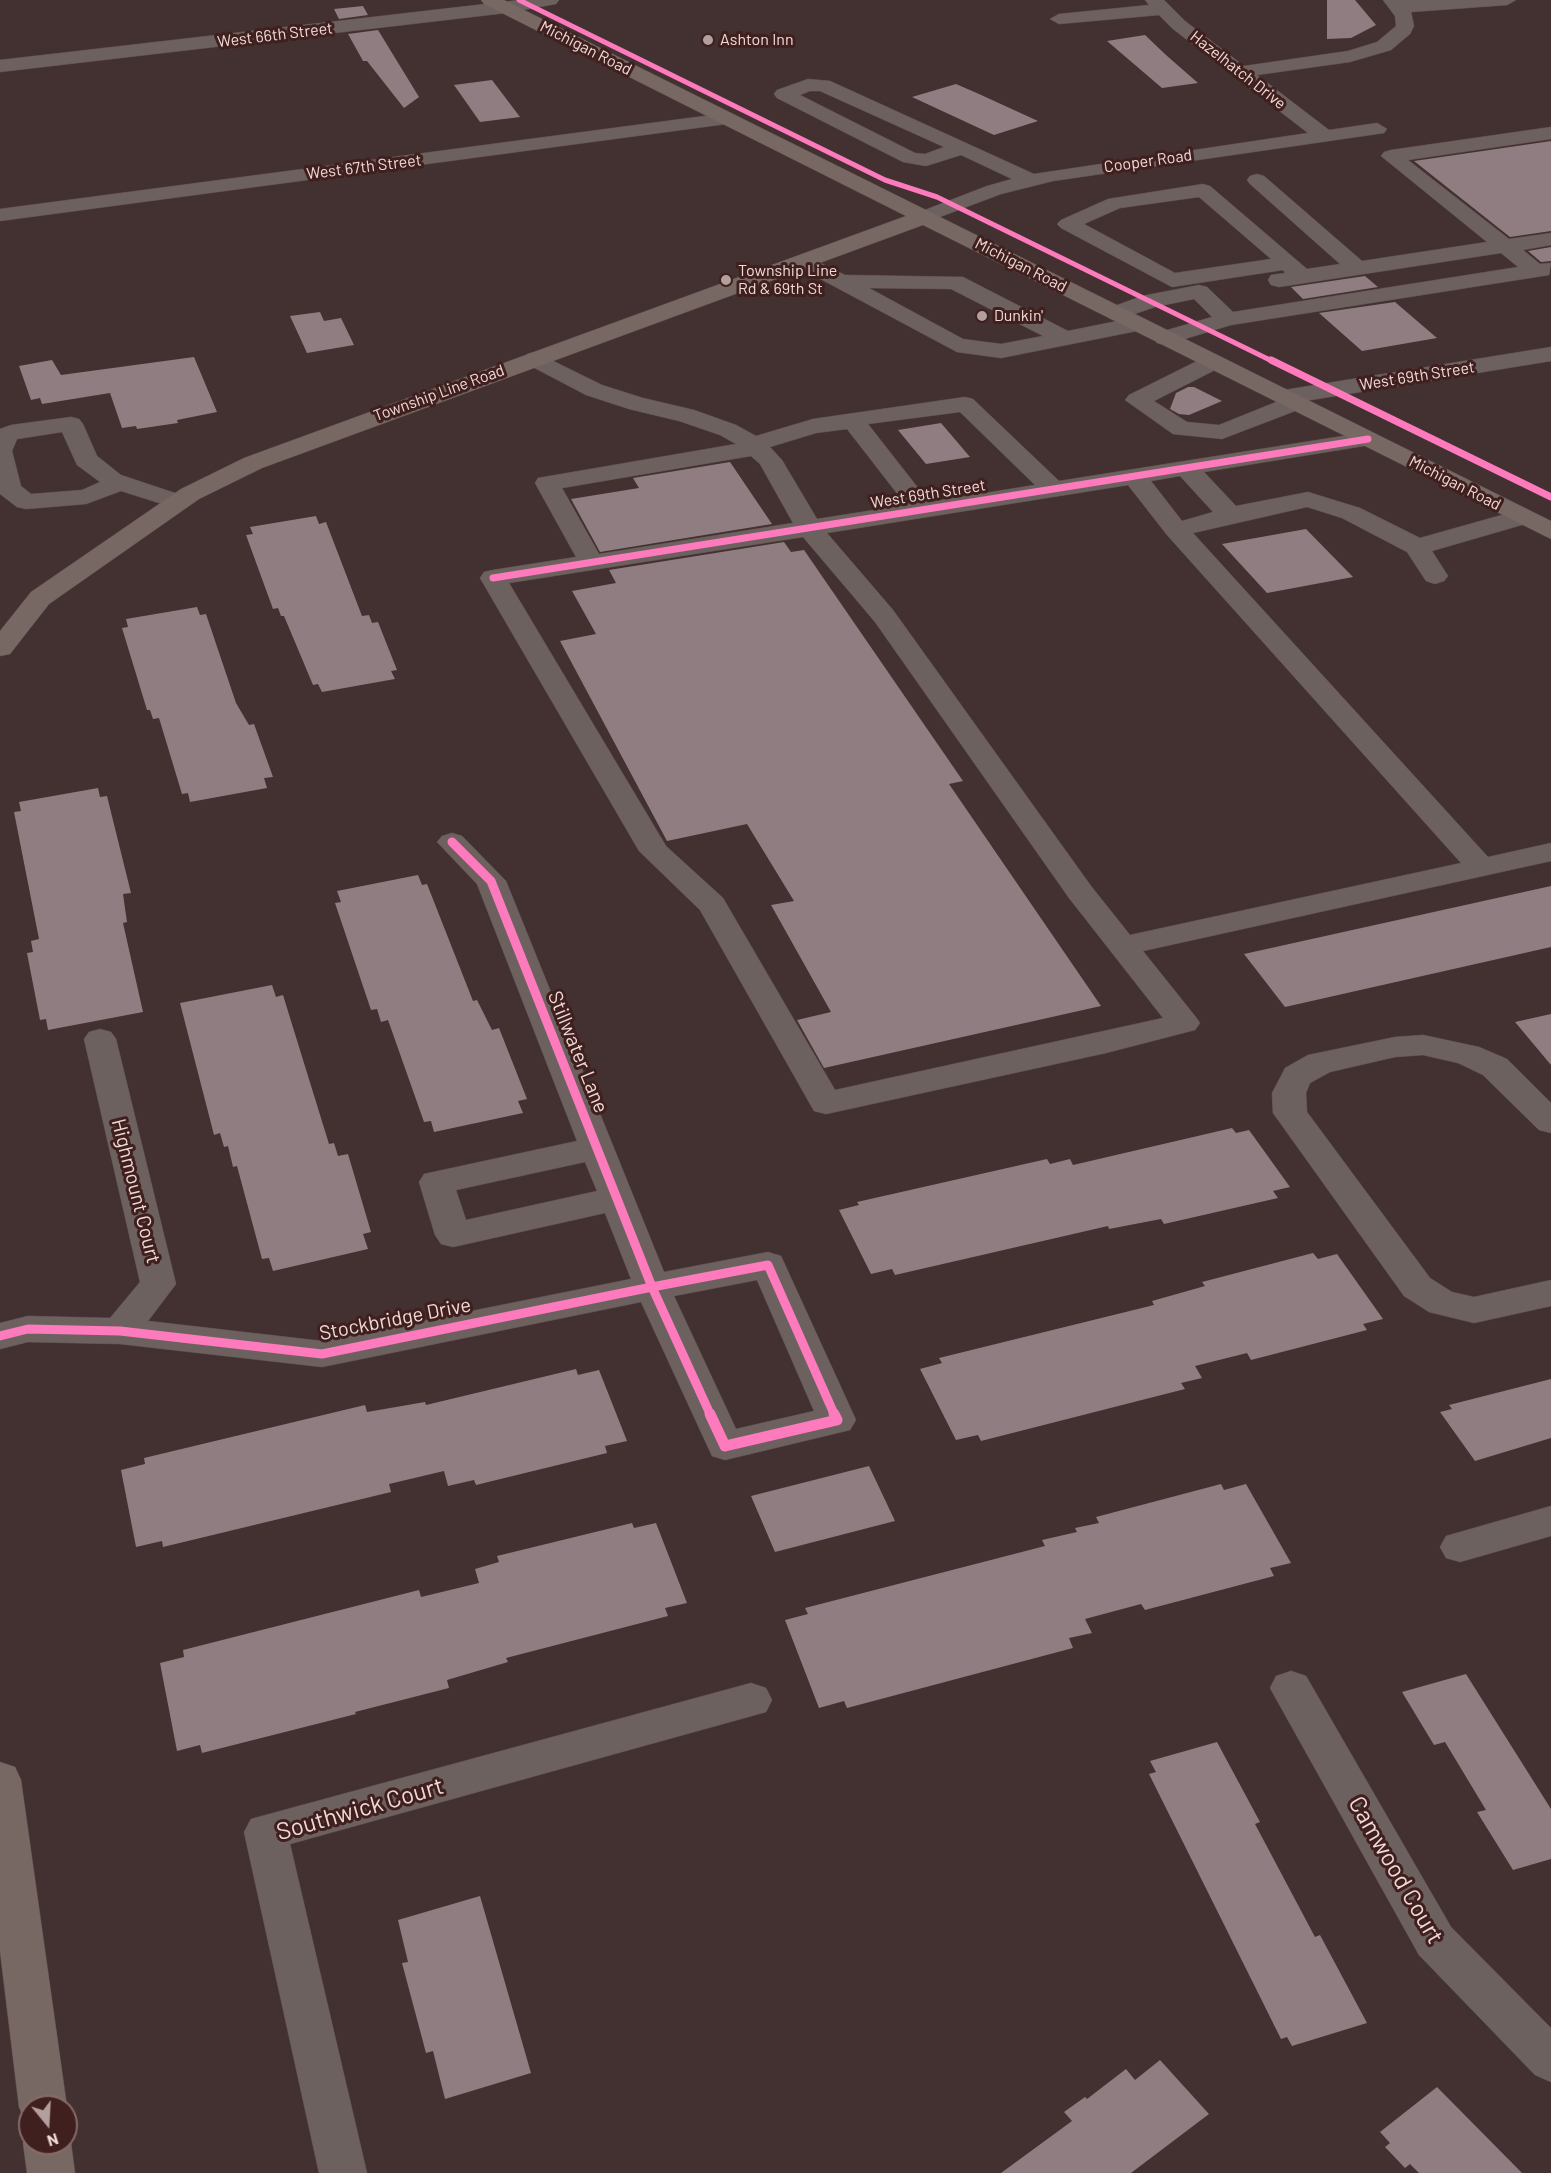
<!DOCTYPE html>
<style>
body{margin:0}
#map{position:relative;width:1551px;height:2173px;overflow:hidden;background:#423130;font-family:Barlow,sans-serif}
canvas{display:block}
.north{position:absolute;left:18px;top:2095px;width:60px;height:60px;box-sizing:border-box;background:#3f201e;border:2px solid #866a68;border-radius:50%;rotate:162deg;font-size:16px;font-weight:700;line-height:24px;text-align:center;color:#f0dad8}
.north::after{content:'';display:block;margin:auto;width:21px;height:27px;background:#b39f9d;clip-path:polygon(50% 0,100% 100%,50% 72%,0 100%)}
</style>
<div id="map">
<canvas width="1551" height="2173"></canvas>
<div class="north">N</div>
</div>
<script>
const context = document.querySelector('canvas').getContext('2d');
context.lineJoin = 'round';
function fill(path, color) { context.fillStyle = color; context.fill(path, 'evenodd'); }
const toPath = rows => new Path2D(rows.map(r => 'M' + r).join(''));
function strokePath(path, color, width, dash) { context.strokeStyle = color; context.lineWidth = width; context.lineCap = dash ? 'butt' : 'round'; context.setLineDash(dash || []); context.stroke(path); }
function drawText(font, color, halo, rows, align = 'center') {
  context.font = font + ' Barlow,sans-serif'; context.lineWidth = 6; context.setLineDash([]); context.textBaseline = 'middle'; context.strokeStyle = halo; context.fillStyle = color; for (const [text, x, y, turn = 0] of rows) {
    context.save(); context.translate(x, y); context.rotate((+turn || 0) * Math.PI / 180); context.textAlign = isNaN(turn) ? turn : align; if (halo) context.strokeText(text, 0, 0); context.fillText(text, 0, 0); context.restore();
  }
}
fill(toPath([
 [1327,0,1355,0,1376,25,1351,38,1327,39],
 [363,6,368,15,339,19,334,9],
 [378,30,419,97,404,108,367,61,363,61,348,34],
 [1145,35,1166,55,1198,83,1162,88,1107,41],
 [492,80,520,117,480,122,454,85],
 [956,84,979,94,1038,121,994,135,912,97],
 [1551,141,1551,231,1510,237,1414,161],
 [1551,247,1551,261,1541,262,1528,251],
 [1365,276,1378,287,1303,299,1291,287],
 [1395,302,1437,338,1362,351,1319,313],
 [320,312,324,321,341,318,354,345,307,353,290,316],
 [194,357,217,412,177,420,178,423,137,429,136,426,122,428,110,393,42,404,40,398,31,400,19,366,52,360,61,375],
 [1188,387,1194,387,1222,401,1189,415,1179,414,1170,409,1176,393],
 [941,423,970,457,926,464,898,430],
 [730,462,772,524,600,552,571,499,639,488,633,478],
 [316,516,319,524,326,522,362,616,369,615,372,623,378,622,397,670,391,671,395,679,322,692,318,684,313,685,284,616,281,616,278,608,273,609,246,535,253,534,250,527],
 [1306,529,1353,577,1267,593,1222,544],
 [784,542,791,552,804,550,963,781,949,784,1101,1006,824,1068,797,1020,831,1012,771,905,794,901,747,824,667,841,560,641,596,634,572,591,616,583,609,570],
 [197,607,200,615,206,614,236,703,249,725,254,724,273,777,264,778,267,788,190,802,188,793,182,794,159,718,153,719,150,710,147,710,122,628,128,627,126,619],
 [98,788,100,797,107,796,131,893,123,894,127,922,123,923,143,1012,48,1030,46,1019,40,1020,27,953,33,952,31,941,39,939,14,812,21,811,19,802],
 [418,875,422,885,427,884,473,1001,477,1000,492,1030,499,1028,527,1099,518,1101,523,1113,434,1132,431,1121,424,1122,388,1020,381,1022,377,1009,371,1010,335,903,341,902,337,891],
 [1551,886,1551,947,1285,1007,1244,954],
 [272,985,276,997,283,995,329,1144,334,1143,338,1156,348,1154,371,1232,363,1234,368,1249,273,1271,269,1258,262,1259,237,1166,233,1167,228,1146,224,1147,220,1133,214,1135,180,1003],
 [1551,1014,1551,1065,1515,1022],
 [1232,1128,1236,1133,1249,1130,1290,1187,1273,1191,1278,1198,1164,1224,1161,1219,1109,1229,1108,1226,895,1275,892,1269,871,1274,839,1210,859,1205,857,1202,1047,1159,1050,1164,1070,1159,1073,1165],
 [1313,1253,1318,1259,1337,1254,1383,1319,1363,1324,1367,1330,1251,1360,1247,1353,1195,1366,1202,1378,1181,1383,1185,1389,981,1441,978,1435,956,1440,920,1369,942,1363,939,1358,1154,1305,1152,1301,1205,1286,1202,1282],
 [576,1369,578,1375,599,1370,627,1441,605,1446,607,1453,476,1485,474,1480,448,1486,444,1471,389,1484,391,1492,163,1547,162,1541,136,1547,121,1470,145,1464,144,1458,365,1405,367,1412,425,1402,426,1405],
 [1551,1379,1551,1438,1475,1461,1440,1412,1452,1409,1449,1405],
 [869,1466,895,1521,775,1552,751,1496],
 [1221,1484,1224,1490,1246,1484,1291,1563,1270,1568,1274,1576,1145,1610,1141,1604,1085,1619,1092,1633,1069,1638,1073,1648,847,1708,844,1701,819,1708,785,1620,808,1614,805,1608,1045,1546,1042,1540,1077,1532,1075,1528,1099,1523,1096,1517],
 [632,1523,634,1528,656,1523,687,1603,665,1608,668,1616,506,1658,508,1662,447,1680,449,1688,355,1712,356,1714,202,1753,200,1745,177,1751,160,1663,184,1657,183,1650,419,1590,421,1597,479,1583,475,1569,499,1562,497,1556],
 [1466,1674,1551,1809,1551,1859,1513,1870,1477,1812,1486,1810,1445,1742,1434,1745,1402,1692],
 [1217,1742,1260,1822,1255,1824,1315,1937,1320,1935,1367,2023,1292,2046,1287,2037,1281,2039,1149,1774,1156,1772,1150,1761],
 [480,1896,531,2073,445,2099,433,2051,426,2053,402,1963,408,1962,398,1920],
 [1160,2060,1209,2114,1131,2173,1001,2173,1072,2121,1064,2112,1085,2097,1087,2099,1126,2069,1135,2080],
 [1437,2087,1522,2173,1419,2173,1410,2164,1405,2168,1385,2147,1390,2143,1380,2132]
]), '#907d81');
const minor = toPath([
 [520,0,559,0,556,4,506,13,0,72,0,60,520,0],
 [1145,0,1164,0,1185,21,1244,66,1348,51,1377,42,1396,26,1395,16,1383,0,1516,0,1507,5,1411,12,1414,26,1410,34,1391,50,1350,62,1257,75,1329,130,1377,123,1387,129,1384,133,1053,181,1001,194,924,223,917,221,914,217,917,213,987,186,1012,179,961,155,926,166,903,162,777,98,774,94,777,90,808,79,830,81,1034,174,1308,133,1173,29,1159,15,1059,24,1050,19,1059,14,1149,5,1145,0],
 [810,91,820,91,944,147,925,154,915,153,800,95,810,91],
 [727,113,737,119,734,123,0,221,0,209,727,113],
 [1551,127,1551,139,1408,160,1509,239,1551,233,1551,245,1523,250,1540,264,1551,263,1549,275,1231,325,1165,345,1157,343,1154,338,1157,333,1212,317,1194,299,1155,307,1117,320,1109,318,1106,313,1109,308,1142,296,1199,285,1207,287,1233,312,1518,267,1501,253,1279,287,1271,285,1268,280,1271,275,1285,273,1283,270,1172,287,1061,228,1057,224,1061,220,1108,199,1203,184,1210,186,1307,269,1340,264,1250,184,1247,180,1250,176,1257,174,1264,176,1362,261,1487,242,1381,156,1384,152,1391,150,1551,127],
 [1199,197,1271,259,1175,273,1084,224,1120,208,1199,197],
 [806,256,845,275,963,277,1068,331,1137,317,1145,319,1148,324,1145,329,1137,331,1001,358,957,352,798,267,795,262,798,257,806,256],
 [869,288,951,289,1043,336,1001,344,963,339,869,288],
 [1551,347,1551,361,1305,401,1307,403,1303,408,1222,439,1173,434,1125,400,1129,395,1205,357,1221,357,1224,362,1221,367,1154,401,1187,422,1219,425,1276,402,1272,397,1276,392,1284,390,1551,347],
 [535,352,602,385,643,398,694,410,736,425,756,436,813,419,965,397,973,399,1059,481,1368,432,1376,434,1380,439,1376,444,1204,472,1236,506,1308,492,1360,508,1420,538,1523,509,1532,512,1536,517,1532,522,1432,551,1448,576,1444,581,1435,584,1426,581,1407,552,1342,518,1307,507,1193,533,1488,857,1551,843,1551,861,1143,951,1195,1016,1200,1023,1195,1030,1106,1053,826,1114,814,1111,700,910,639,851,480,578,484,572,493,570,576,557,535,483,538,478,736,444,720,435,679,421,629,409,586,395,527,364,524,359,527,354,535,352],
 [960,412,1035,485,929,502,868,424,960,412],
 [847,429,906,505,817,519,782,460,770,447,816,433,847,429],
 [751,456,760,464,793,523,599,554,562,488,751,456],
 [1180,476,1213,512,1182,521,1151,481,1180,476],
 [1128,485,1167,535,1461,863,1130,935,1091,886,893,610,827,533,1128,485],
 [803,537,875,622,1069,898,1163,1018,835,1090,723,898,666,846,509,583,803,537],
 [71,417,79,419,83,424,97,456,121,475,187,497,190,502,187,507,178,509,121,491,86,504,26,509,17,507,0,494,0,429,11,425,71,417],
 [62,432,77,465,100,482,82,490,31,494,21,486,12,451,17,439,62,432],
 [452,833,462,836,506,881,664,1272,768,1252,781,1256,856,1420,850,1430,725,1460,712,1456,641,1302,322,1367,120,1344,28,1342,0,1349,0,1323,28,1316,110,1318,140,1282,84,1039,89,1032,100,1029,111,1032,116,1039,176,1284,148,1321,322,1341,631,1279,605,1213,453,1247,441,1244,435,1235,419,1182,424,1174,577,1141,477,884,437,842,442,836,452,833],
 [585,1162,597,1191,466,1220,456,1190,585,1162],
 [757,1280,814,1411,736,1429,674,1296,757,1280],
 [1423,1035,1479,1047,1507,1059,1551,1103,1551,1133,1539,1130,1483,1075,1458,1063,1423,1055,1395,1057,1330,1072,1310,1083,1306,1093,1307,1112,1430,1278,1452,1292,1474,1297,1551,1280,1551,1306,1474,1323,1429,1312,1404,1296,1273,1113,1272,1093,1281,1076,1285,1068,1308,1055,1395,1037,1423,1035],
 [1551,1506,1551,1536,1460,1562,1446,1558,1440,1547,1446,1536,1551,1506],
 [1291,1671,1306,1676,1451,1927,1551,2028,1551,2082,1535,2075,1419,1955,1270,1688,1276,1676,1291,1671],
 [751,1683,766,1688,772,1700,766,1712,290,1844,367,2173,319,2173,244,1832,251,1819,751,1683]
]);
const major = toPath([
 [481,0,504,0,1551,521,1551,539,923,225,262,468,199,499,49,604,10,654,0,656,0,631,31,592,181,489,244,458,906,216,484,4,481,0],
 [0,1762,15,1767,21,1780,67,2107,30,2107,30,2124,26,2123,19,2107,0,1951,0,1762],
 [30,2127,30,2143,66,2143,66,2132,71,2143,75,2173,27,2173,23,2143,30,2127]
]);
strokePath(minor, '#5c4d4c', 1);
strokePath(major, '#5c4d4c', 1);
fill(minor, '#6d6160');
fill(major, '#786864');
strokePath(toPath([
 [519,0,885,180,937,197,1274,362]
]), '#fd7abc', 5);
strokePath(toPath([
 [1271,360,1551,497],
 [493,578,1368,439]
]), '#fd7abc', 7);
strokePath(toPath([
 [452,842,491,881,652,1287],
 [652,1287,711,1416],
 [652,1287,768,1265,835,1416],
 [0,1336,28,1329,120,1331,322,1354,652,1287]
]), '#fd7abc', 9);
strokePath(toPath([
 [710,1414,725,1446,837,1420,834,1414]
]), '#fd7abc', 11);
for (const [x, y, r, color] of [
 [708,40,6,"#b39f9d"],
 [726,280,6,"#b39f9d"],
 [982,316,6,"#b39f9d"]
]) { const dot = new Path2D(); dot.arc(x, y, r, 0, 2 * Math.PI); context.fillStyle = color; context.fill(dot); strokePath(dot, '#3f201e', 2); }
drawText('16px', '#f0dad8', '#3f201e', [
 ["West 66th Street",275,35,-7],
 ["Michigan Road",586,48,27],
 ["Hazelhatch Drive",1238,70,38],
 ["Cooper Road",1148,161,-8],
 ["West 67th Street",364,167,-7],
 ["Michigan Road",1021,265,27],
 ["West 69th Street",1417,376,-9],
 ["Township Line Road",439,393,-20],
 ["Michigan Road",1455,483,27],
 ["West 69th Street",928,494,-9]
]);
drawText('16px', '#f0dad8', '#3f201e', [
 ["Ashton Inn",720,40],
 ["Township Line",738,271],
 ["Rd & 69th St",738,289],
 ["Dunkin'",994,316]
], 'left');
drawText('20px', '#f0dad8', '#3f201e', [
 ["Stillwater Lane",578,1052,68],
 ["Highmount Court",136,1191,76],
 ["Stockbridge Drive",395,1319,-11]
]);
drawText('24px', '#f0dad8', '#3f201e', [
 ["Southwick Court",360,1809,-16],
 ["Camwood Court",1396,1870,60]
]);
</script>
